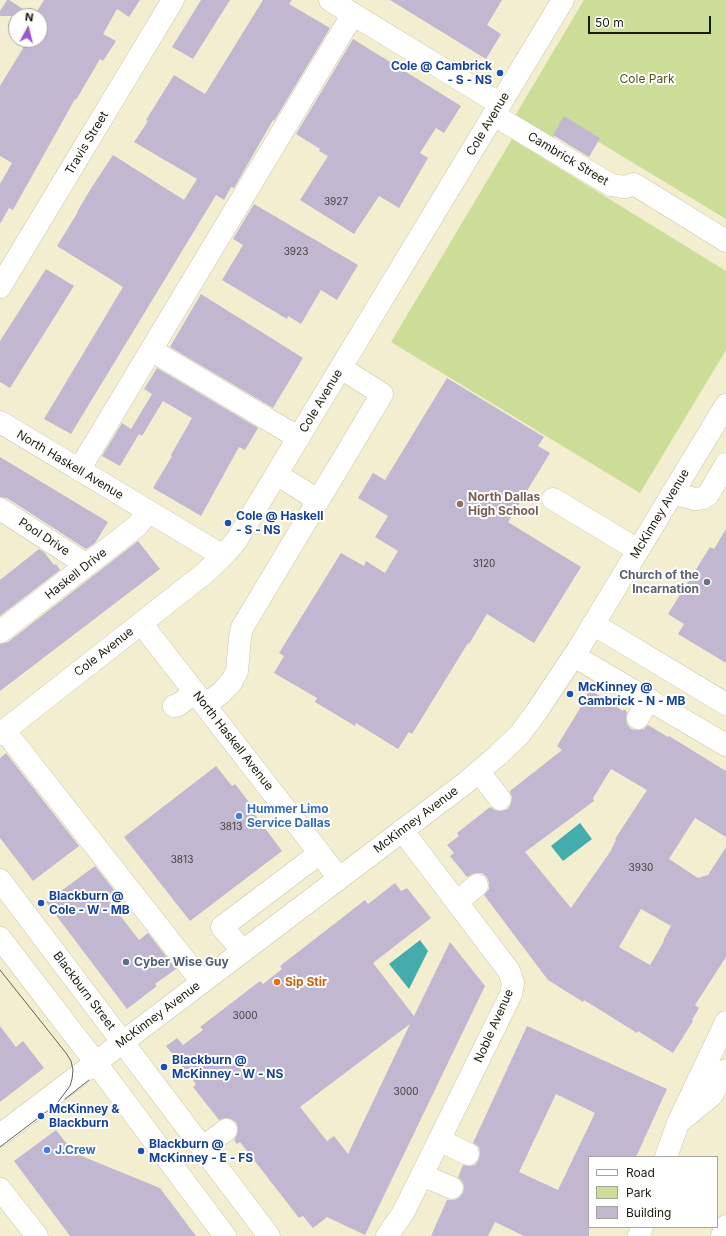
<!DOCTYPE html>
<style>
body{margin:0}
#map{position:relative;width:726px;height:1236px;overflow:hidden;background:#f4eed1;font-family:Inter,sans-serif}
canvas{display:block}
.legend{position:absolute;left:588px;top:1156px;width:130px;height:72px;box-sizing:border-box;background:#fff;border:1px solid #a4a39f;margin:0;padding:5px 7px;list-style:none;font-size:12px;color:#1c1a0f}
.legend li{display:flex;align-items:center;gap:8px;height:20px}
.legend b{width:20px;border:1px solid #a4a39f}
.north{position:absolute;left:8px;top:8px;width:40px;height:40px;box-sizing:border-box;background:#fff;border:1px solid #a4a39f;border-radius:50%;rotate:7deg;font-size:11px;font-weight:700;line-height:16px;text-align:center;color:#1c1a0f}
.north::after{content:'';display:block;margin:auto;width:14px;height:18px;background:#9b57cc;clip-path:polygon(50% 0,100% 100%,50% 72%,0 100%)}
.scale{position:absolute;left:588px;top:16px;width:123px;height:18px;box-sizing:border-box;border:2px solid #1c1a0f;border-top:0;padding-left:5px;font-size:12px;line-height:14px;white-space:nowrap;color:#1c1a0f;-webkit-text-stroke:3px #fff;paint-order:stroke}
</style>
<div id="map">
<canvas width="726" height="1236"></canvas>
<ul class="legend">
<li><b style="height:5px;background:#fff"></b>Road</li>
<li><b style="height:11px;background:#cbdd97"></b>Park</li>
<li><b style="height:11px;background:#c1b7d1"></b>Building</li>
</ul>
<div class="north">N</div>
<div class="scale">50 m</div>
</div>
<script>
const context = document.querySelector('canvas').getContext('2d');
context.lineJoin = 'round';
function fill(path, color) { context.fillStyle = color; context.fill(path, 'evenodd'); }
const toPath = rows => new Path2D(rows.map(r => 'M' + r).join(''));
function strokePath(path, color, width, dash) { context.strokeStyle = color; context.lineWidth = width; context.lineCap = dash ? 'butt' : 'round'; context.setLineDash(dash || []); context.stroke(path); }
function drawText(font, color, halo, rows, align = 'center') {
  context.font = font + ' Inter,sans-serif'; context.lineWidth = 4; context.setLineDash([]); context.textBaseline = 'middle'; context.strokeStyle = halo; context.fillStyle = color; for (const [text, x, y, turn = 0] of rows) {
    context.save(); context.translate(x, y); context.rotate((+turn || 0) * Math.PI / 180); context.textAlign = isNaN(turn) ? turn : align; if (halo) context.strokeText(text, 0, 0); context.fillText(text, 0, 0); context.restore();
  }
}
fill(toPath([
 [584,0,726,0,726,219,564,121,549,144,516,118,516,114],
 [512,139,726,271,726,350,640,493,391,342]
]), '#cbdd97');
fill(toPath([
 [580,823,592,839,563,861,551,846],
 [420,940,428,951,409,989,389,964]
]), '#43adae');
fill(toPath([
 [7,0,9,0,34,16,44,0,140,0,129,17,117,9,103,34,116,41,103,61,100,59,76,100,75,99,13,210,9,208,0,224,0,184,12,163,0,156,0,86,28,40,40,40,40,20,43,16,0,16,0,11],
 [201,0,230,0,193,59,172,47],
 [263,0,292,0,289,4,330,28,274,121,273,120,234,188,231,187,224,200,216,195,71,434,44,419,123,287,57,246,78,212,77,212,90,190,113,155,184,200,197,179,134,142,148,121,146,120,174,75,205,94],
 [390,0,502,0,487,25,501,34,486,59],
 [353,39,461,106,444,133,436,128,420,153,428,158,399,208,379,196,354,234,300,200,328,156,319,151,320,149,296,134],
 [564,116,600,138,589,157,553,135],
 [254,204,358,265,337,300,321,290,301,324,288,316,287,319,222,280,243,245,233,239],
 [46,269,74,286,10,388,0,382,0,341],
 [201,294,303,358,273,408,170,347],
 [157,368,258,428,245,450,239,447,201,516,153,488,172,456,171,455,192,418,163,401,142,436,139,434,120,466,102,456,122,423,131,429,152,394,144,389],
 [447,378,544,437,538,446,550,453,508,522,581,567,534,643,487,614,469,644,468,643,412,734,409,732,398,749,356,723,355,726,315,702,317,698,274,673,284,656,279,653,341,553,364,566,366,561,385,573,398,551,375,537,388,516,358,498,373,473,385,480],
 [0,457,108,522,95,543,86,549,7,498,0,497],
 [726,529,726,663,678,634,684,624,668,614,710,547,714,549],
 [138,541,160,569,0,691,0,644,8,642],
 [39,549,44,552,54,565,56,564,60,570,0,616,0,580],
 [590,690,623,711,624,709,627,712,626,718,627,724,631,729,638,730,644,729,648,725,668,737,669,736,726,771,726,837,695,818,669,859,698,878,708,875,726,847,726,957,695,1005,699,1008,692,1020,693,1021,673,1053,638,1031,637,1033,584,1000,583,1002,548,980,484,895,489,889,489,883,487,877,482,873,475,873,467,877,450,856,454,853,447,845,459,836,457,833,490,807,495,810,501,811,508,809,511,804,512,798,510,791,562,750,557,746,582,705,581,704],
 [611,769,647,790,615,839,616,840,610,852,571,908,525,852,594,801,593,798],
 [641,909,671,926,664,939,663,943,650,965,619,947],
 [6,753,79,846,33,881,0,838,0,758],
 [216,766,232,786,235,784,249,802,247,804,282,851,190,921,124,837],
 [95,866,118,895,109,901,139,940,148,933,176,969,155,984,157,986,127,1009,46,902],
 [395,883,401,891,407,888,431,918,373,963,414,1016,450,942,485,986,365,1235,327,1217,313,1228,303,1216,299,1218,240,1142,237,1144,234,1140,237,1135,238,1129,236,1122,231,1119,225,1118,219,1120,193,1087,196,1084,166,1046,177,1038,183,1045,203,1030,200,1027,260,981,263,984,282,969,280,966,365,900,368,904],
 [410,1024,348,1154,334,1136,327,1141,300,1107],
 [0,1026,16,1047,23,1041,44,1068,0,1102],
 [527,1026,667,1089,636,1157,589,1157,589,1236,524,1236,495,1222,488,1236,431,1236,447,1200,454,1200,459,1198,463,1193,464,1186,462,1181,458,1177,463,1165,469,1166,475,1165,479,1159,480,1153,479,1147,473,1143],
 [556,1094,595,1113,558,1190,519,1172],
 [56,1130,74,1153,160,1188,196,1236,70,1236,14,1161]
]), '#c1b7d1');
const minor = toPath([
 [330,0,500,104],
 [494,115,611,185,625,187,634,184,726,241],
 [0,287,173,0],
 [161,356,299,438],
 [0,422,223,556],
 [79,470,353,14],
 [276,474,318,500],
 [672,493,695,499,703,498,708,495,726,464],
 [553,499,638,550],
 [0,509,87,565],
 [141,623,339,878],
 [593,624,726,704],
 [0,632,137,526,148,512],
 [574,656,726,745],
 [205,705,221,693,232,681,237,671,240,637,242,628,382,394,341,368],
 [174,706,178,705,195,692],
 [638,718,649,699],
 [5,731,202,982],
 [0,734,205,573,223,556,236,541,563,0],
 [479,772,500,799],
 [0,880,269,1236],
 [457,902,477,885],
 [0,938,96,1063,225,1236],
 [243,951,222,927,320,853],
 [0,1135,464,784,498,755,520,734,537,711,579,648,726,405],
 [439,1140,468,1154],
 [202,1148,226,1130],
 [422,1175,452,1188],
 [0,1189,37,1236],
 [387,1236,403,1213,422,1175,511,994,513,983,509,971,402,830]
]);
const major = toPath([
 [666,1157,678,1123,726,1022],
 [639,1236,642,1227]
]);
const highway = toPath([
 [678,1123,712,1095,726,1070],
 [722,1236,726,1226]
]);
strokePath(minor, '#c9c4a7', 23);
strokePath(major, '#c9c4a7', 23);
strokePath(highway, '#c9c4a7', 23);
strokePath(minor, '#fff', 22);
strokePath(major, '#fff', 22);
strokePath(highway, '#fff', 22);
strokePath(toPath([
 [0,970,66,1053,71,1061,73,1070,72,1079,70,1086,58,1102,50,1109,0,1147],
 [65,1099,89,1080]
]), '#64604f', 1);
for (const [x, y, r, color] of [
 [500,73,4,"#1a4fb4"],
 [460,504,4,"#8d6e63"],
 [228,523,4,"#1a4fb4"],
 [707,582,4,"#6b7280"],
 [570,694,4,"#1a4fb4"],
 [239,816,4,"#3f7fe0"],
 [41,903,4,"#1a4fb4"],
 [126,962,4,"#5c6f8a"],
 [277,982,4,"#e8710a"],
 [164,1067,4,"#1a4fb4"],
 [41,1116,4,"#1a4fb4"],
 [47,1150,4,"#3f7fe0"],
 [141,1151,4,"#1a4fb4"]
]) { const dot = new Path2D(); dot.arc(x, y, r, 0, 2 * Math.PI); context.fillStyle = color; context.fill(dot); strokePath(dot, '#fff', 1.5); }
drawText('10px', '#454140', null, [
 ["3927",336,202],
 ["3923",296,252],
 ["3120",484,564],
 ["3813",231,827],
 ["3813",182,860],
 ["3930",641,868],
 ["3000",245,1016],
 ["3000",406,1092]
]);
drawText('bold 12px', '#164399', '#fff', [
 ["Cole @ Cambrick",492,66,"right"],
 ["- S - NS",492,80,"right"],
 ["Cole @ Haskell",236,516],
 ["- S - NS",236,530],
 ["McKinney @",578,687],
 ["Cambrick - N - MB",578,701],
 ["Blackburn @",49,896],
 ["Cole - W - MB",49,910],
 ["Blackburn @",172,1060],
 ["McKinney - W - NS",172,1074],
 ["McKinney &",49,1109],
 ["Blackburn",49,1123],
 ["Blackburn @",149,1144],
 ["McKinney - E - FS",149,1158]
], 'left');
drawText('12px', '#4a5816', '#fff', [
 ["Cole Park",647,79]
]);
drawText('12px', '#1c1a0f', '#fff', [
 ["Cole Avenue",488,124,-59],
 ["Travis Street",87,143,-59],
 ["Cambrick Street",568,159,31],
 ["Cole Avenue",321,401,-59],
 ["North Haskell Avenue",70,465,31],
 ["McKinney Avenue",660,514,-59],
 ["Pool Drive",44,537,33],
 ["Haskell Drive",76,574,-38],
 ["Cole Avenue",104,652,-38],
 ["North Haskell Avenue",233,741,52],
 ["McKinney Avenue",416,820,-37],
 ["Blackburn Street",84,991,53],
 ["McKinney Avenue",158,1015,-37],
 ["Noble Avenue",494,1026,-66]
]);
drawText('bold 12px', '#785e54', '#fff', [
 ["North Dallas",468,497],
 ["High School",468,511]
], 'left');
drawText('bold 12px', '#5b616d', '#fff', [
 ["Church of the",699,575],
 ["Incarnation",699,589]
], 'right');
drawText('bold 12px', '#366cbe', '#fff', [
 ["Hummer Limo",247,809],
 ["Service Dallas",247,823],
 ["J.Crew",55,1150]
], 'left');
drawText('bold 12px', '#4e5e75', '#fff', [
 ["Cyber Wise Guy",134,962]
], 'left');
drawText('bold 12px', '#c56008', '#fff', [
 ["Sip Stir",285,982]
], 'left');
</script>
